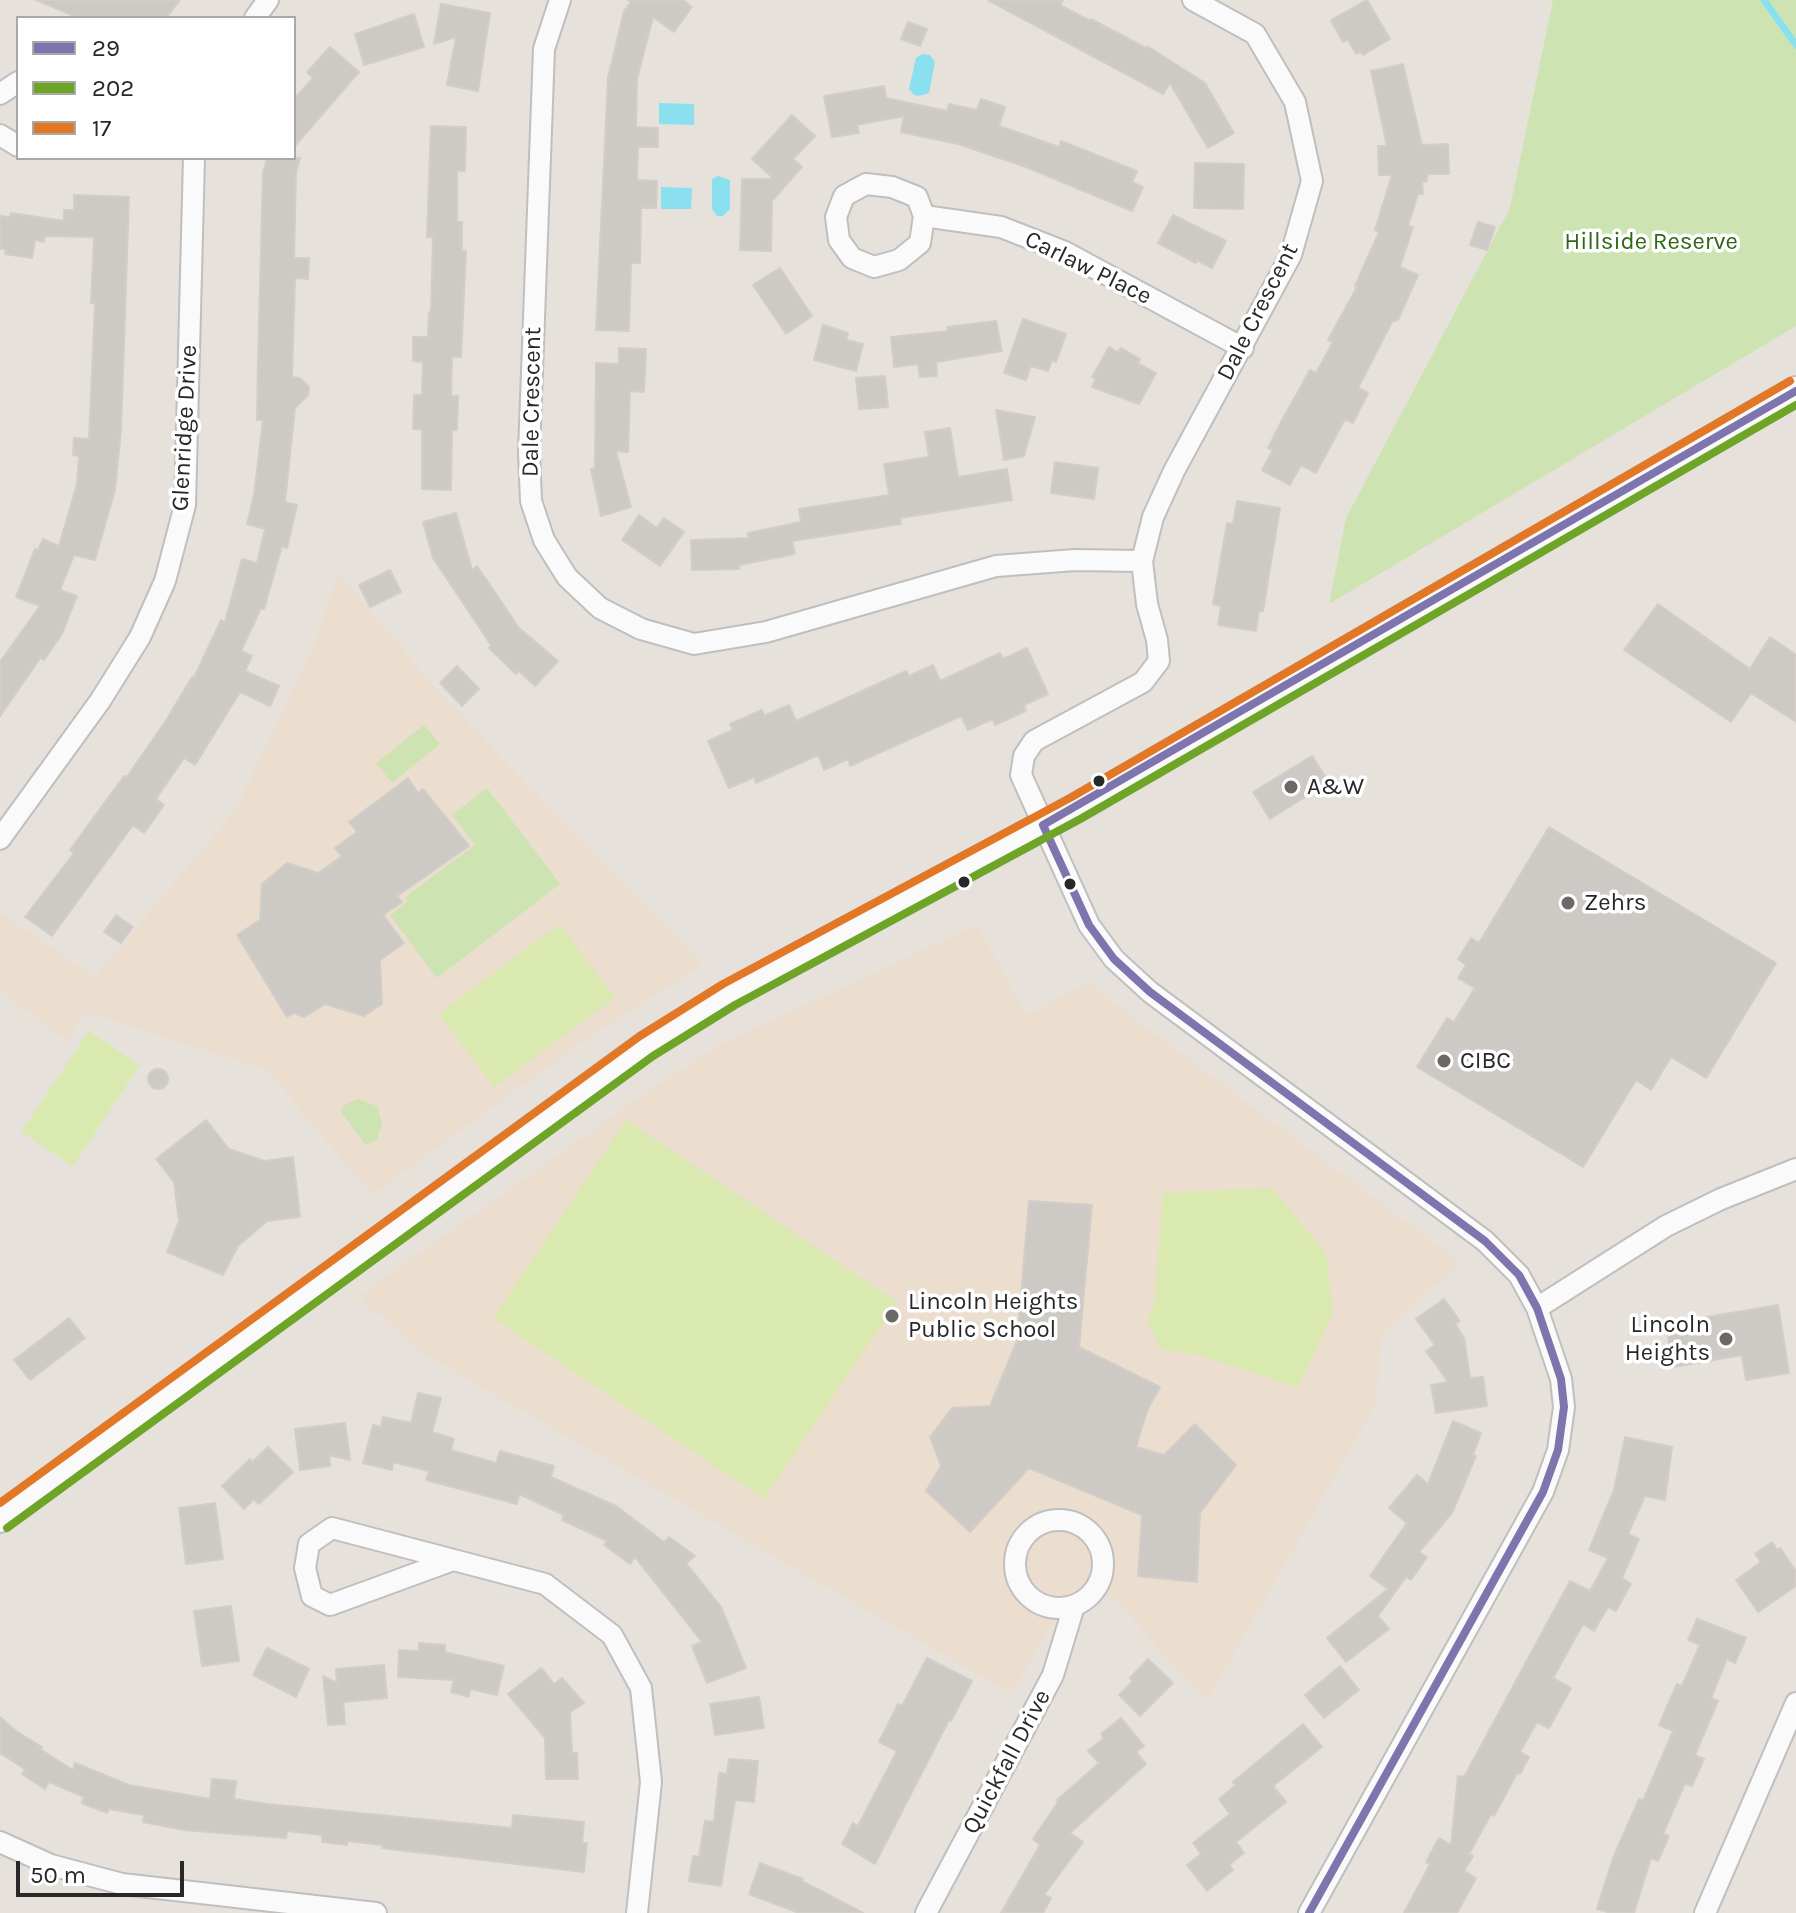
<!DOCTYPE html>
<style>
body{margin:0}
#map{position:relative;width:1796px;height:1913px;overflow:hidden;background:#e7e1dc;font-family:Karla,sans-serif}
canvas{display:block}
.legend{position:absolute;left:16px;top:16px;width:280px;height:144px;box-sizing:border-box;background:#fff;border:2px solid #a9a9a9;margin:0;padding:10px 14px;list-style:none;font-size:24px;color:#282828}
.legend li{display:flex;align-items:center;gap:16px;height:40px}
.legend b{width:40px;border:2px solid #a9a9a9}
.scale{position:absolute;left:16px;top:1861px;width:168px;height:36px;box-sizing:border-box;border:4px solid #282828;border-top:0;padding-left:10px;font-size:24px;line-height:28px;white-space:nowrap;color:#282828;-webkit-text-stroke:6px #fff;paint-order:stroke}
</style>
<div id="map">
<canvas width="1796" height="1913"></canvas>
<ul class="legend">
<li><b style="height:10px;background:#7e74ae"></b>29</li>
<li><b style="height:10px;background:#6fa526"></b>202</li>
<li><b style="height:10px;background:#e27725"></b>17</li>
</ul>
<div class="scale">50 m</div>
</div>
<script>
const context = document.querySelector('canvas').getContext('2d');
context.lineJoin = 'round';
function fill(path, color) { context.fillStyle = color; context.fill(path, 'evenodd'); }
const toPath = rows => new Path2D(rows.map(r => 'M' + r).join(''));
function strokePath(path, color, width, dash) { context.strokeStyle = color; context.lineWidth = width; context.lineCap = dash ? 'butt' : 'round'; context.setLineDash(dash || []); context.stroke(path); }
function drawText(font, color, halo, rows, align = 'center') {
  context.font = font + ' Karla,sans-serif'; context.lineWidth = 7; context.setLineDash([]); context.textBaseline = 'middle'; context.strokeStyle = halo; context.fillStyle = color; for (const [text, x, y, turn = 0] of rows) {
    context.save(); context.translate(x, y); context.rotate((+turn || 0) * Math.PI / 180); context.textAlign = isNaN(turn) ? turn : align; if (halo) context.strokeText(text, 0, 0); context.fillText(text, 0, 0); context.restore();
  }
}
fill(toPath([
 [338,573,445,699,702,965,587,1039,372,1195,267,1070,85,1012,67,1041,0,991,0,912,95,977,236,809,313,647],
 [977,925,1027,1015,1089,982,1128,1014,1460,1262,1381,1336,1376,1404,1207,1701,1115,1600,1075,1585,1011,1694,417,1350,359,1296,641,1096,719,1045]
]), '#ebdecf');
fill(toPath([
 [1553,0,1796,0,1796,326,1329,604,1346,518,1510,208],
 [424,725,440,744,392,783,376,763],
 [487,788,560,884,437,978,390,915,408,901,405,897,475,845,452,815],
 [357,1099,377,1106,382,1124,377,1140,366,1145,341,1112,343,1106]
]), '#cde4b2');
fill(toPath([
 [560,924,615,998,494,1087,439,1014],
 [89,1031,140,1065,73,1166,21,1132],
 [626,1120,897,1302,764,1499,493,1318],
 [1272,1188,1326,1254,1333,1312,1298,1387,1195,1354,1162,1349,1147,1322,1154,1304,1163,1193]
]), '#dae9af');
fill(toPath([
 [922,54,930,55,935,62,929,93,919,96,914,95,909,89,916,58],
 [659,103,694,104,694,125,659,124],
 [718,176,730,180,730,209,723,216,717,216,712,209,712,179],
 [661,187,692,188,691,209,661,209]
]), '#8ae0ee');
strokePath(toPath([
 [1764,0,1796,45]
]), '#8ae0ee', 7);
const building = toPath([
 [36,0,180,0,166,18,79,18,36,0],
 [628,0,683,0,692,7,674,32,653,17,637,79,636,127,658,128,658,147,638,147,637,180,657,181,656,208,641,208,640,263,631,263,629,331,596,330,608,78,624,11,631,2,628,0],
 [988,0,1063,0,1060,5,1090,21,1091,19,1146,48,1147,46,1205,83,1234,133,1208,148,1170,83,1163,94,988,0],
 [1367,0,1390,39,1363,55,1361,52,1356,54,1348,40,1343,42,1331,20,1367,0],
 [441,4,490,13,478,91,447,85,456,37,434,44,441,4],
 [414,14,424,47,364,65,355,34,414,14],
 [908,22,927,29,920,46,901,39,908,22],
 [330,47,359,72,294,147,294,99,313,78,307,72,330,47],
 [1403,64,1422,145,1448,144,1449,174,1427,174,1427,181,1422,182,1423,194,1418,194,1408,226,1413,227,1400,267,1418,275,1398,320,1392,322,1358,388,1368,393,1353,423,1345,419,1316,473,1301,465,1290,485,1262,470,1273,450,1268,448,1281,422,1310,370,1316,373,1333,342,1328,340,1357,287,1355,286,1379,232,1375,230,1392,175,1379,175,1378,146,1387,146,1371,71,1403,64],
 [884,86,886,98,947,111,949,104,977,110,981,99,1005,107,999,126,1059,147,1061,141,1137,171,1132,182,1143,187,1132,211,1026,167,958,144,901,132,904,116,857,125,859,133,832,137,824,96,884,86],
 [792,115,815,136,793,159,802,167,772,201,771,251,740,250,742,179,774,179,752,159,792,115],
 [431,126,466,127,465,171,457,171,457,222,462,222,462,251,466,251,461,357,452,357,451,396,458,396,457,430,452,430,451,490,422,489,422,429,413,429,414,395,422,395,423,362,413,361,413,337,428,337,429,312,431,312,433,237,427,237,431,126],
 [267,158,300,158,296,173,294,258,309,258,308,279,295,278,292,377,300,378,309,387,308,395,295,408,285,502,297,505,287,548,282,546,264,609,261,608,241,651,252,656,245,671,279,686,270,706,240,692,195,765,184,758,156,799,164,805,144,833,133,825,52,936,25,917,74,853,70,850,124,776,127,777,167,719,192,677,194,678,221,620,225,622,242,559,257,563,265,529,247,524,254,495,263,420,257,420,258,361,263,173,267,158],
 [1195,163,1244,164,1243,209,1194,208,1195,163],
 [74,195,129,197,121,430,115,490,95,560,74,555,60,590,77,596,62,634,44,660,41,657,0,716,0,662,40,606,16,597,35,549,38,550,43,539,59,546,77,484,79,456,73,455,74,438,89,439,95,303,91,303,94,237,44,236,44,242,35,240,32,258,5,254,6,249,0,249,0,216,10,217,11,213,64,221,64,210,74,210,74,195],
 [1173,215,1226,241,1212,268,1197,260,1196,263,1158,243,1173,215],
 [1478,222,1495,227,1487,250,1470,245,1478,222],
 [780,268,812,316,786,334,753,285,780,268],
 [1023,319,1066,334,1056,362,1052,360,1048,371,1031,366,1026,380,1004,373,1023,319],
 [996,321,1002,351,936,362,937,376,920,377,918,364,894,367,891,337,948,331,947,327,996,321],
 [823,325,848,333,846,340,863,344,856,371,814,360,823,325],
 [1109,347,1118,352,1121,348,1140,359,1138,363,1156,373,1139,404,1092,387,1096,379,1092,377,1109,347],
 [619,348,646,349,644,392,630,391,628,452,616,451,631,507,601,516,591,469,595,468,596,363,619,364,619,348],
 [885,376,888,407,859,409,856,378,885,376],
 [996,410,1035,417,1024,456,1004,460,996,410],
 [950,428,958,477,1007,469,1012,500,900,518,901,524,792,541,795,554,739,565,739,569,692,570,691,540,749,538,748,533,801,522,799,509,889,495,884,464,929,457,925,432,950,428],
 [1055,462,1098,468,1094,499,1051,493,1055,462],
 [1237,501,1280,508,1263,611,1259,610,1256,631,1218,625,1221,606,1213,604,1227,523,1233,524,1237,501],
 [456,513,472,570,477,566,519,628,558,661,535,686,519,671,516,674,489,648,491,645,433,558,423,522,456,513],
 [639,515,657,528,664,518,684,532,660,566,622,540,639,515],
 [390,570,401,592,370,607,359,585,390,570],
 [1658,604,1750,669,1770,637,1796,655,1796,722,1751,693,1731,722,1624,650,1658,604],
 [1027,648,1048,694,1024,705,1026,711,995,725,993,719,968,730,961,716,850,766,848,759,824,770,818,755,756,783,754,777,729,788,708,741,733,730,730,724,762,710,764,716,789,705,796,721,906,671,909,676,933,665,940,681,1000,653,1003,659,1027,648],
 [457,666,479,689,462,706,440,683,457,666],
 [1312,756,1329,782,1270,819,1253,792,1312,756],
 [408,778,418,793,423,789,469,846,397,896,402,902,383,915,404,943,380,960,382,1004,364,1016,325,1004,304,1017,294,1013,287,1017,237,935,260,920,262,884,287,863,318,873,342,856,335,848,357,832,349,822,408,778],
 [1549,827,1776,963,1706,1078,1671,1057,1651,1090,1636,1080,1583,1167,1417,1067,1447,1018,1454,1022,1475,988,1458,978,1466,965,1458,959,1471,938,1479,943,1549,827],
 [116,915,133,927,121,943,104,932,116,915],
 '148 1079a10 10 0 1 1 20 0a10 10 0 1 1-20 0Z',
 [206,1120,229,1149,265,1161,293,1157,300,1217,267,1221,238,1246,223,1275,167,1252,179,1221,174,1182,156,1159,206,1120],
 [1029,1201,1092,1205,1079,1347,1160,1387,1147,1411,1136,1447,1164,1455,1195,1424,1236,1465,1200,1513,1197,1582,1138,1576,1142,1515,1029,1468,970,1532,926,1491,941,1466,930,1437,952,1408,990,1406,1017,1341,1029,1201],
 [1444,1299,1460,1321,1455,1324,1464,1338,1470,1378,1483,1377,1487,1406,1436,1413,1431,1385,1448,1382,1426,1351,1435,1345,1416,1319,1444,1299],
 [1778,1305,1789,1373,1746,1380,1742,1355,1673,1367,1666,1324,1778,1305],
 [69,1318,85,1338,30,1380,14,1360,69,1318],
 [418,1393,441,1398,432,1432,454,1439,451,1450,496,1463,500,1451,554,1466,551,1477,616,1506,664,1542,669,1537,695,1556,686,1563,721,1607,746,1668,707,1683,692,1646,702,1642,635,1557,630,1564,604,1545,607,1541,562,1520,564,1515,519,1494,517,1504,426,1480,429,1471,393,1462,392,1470,363,1463,373,1425,381,1427,383,1417,411,1423,418,1393],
 [1453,1421,1481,1433,1473,1455,1476,1456,1452,1513,1419,1552,1427,1557,1411,1580,1406,1577,1378,1616,1389,1629,1346,1662,1327,1638,1388,1589,1370,1576,1407,1523,1389,1508,1417,1475,1428,1484,1453,1421],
 [345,1423,350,1460,329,1455,330,1466,300,1470,295,1429,345,1423],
 [1625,1437,1672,1447,1665,1500,1645,1496,1628,1534,1639,1539,1622,1578,1631,1584,1616,1611,1608,1607,1594,1631,1583,1624,1553,1678,1571,1688,1549,1728,1537,1722,1520,1752,1529,1757,1520,1774,1517,1773,1494,1816,1491,1814,1469,1854,1473,1856,1464,1871,1476,1878,1457,1913,1404,1913,1430,1864,1426,1862,1439,1838,1451,1845,1458,1776,1464,1777,1570,1581,1590,1591,1608,1558,1589,1550,1614,1490,1625,1437],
 [268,1447,293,1472,259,1504,254,1499,244,1509,222,1486,250,1459,252,1462,268,1447],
 [215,1503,223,1559,186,1564,179,1508,215,1503],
 [1772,1542,1777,1550,1780,1548,1796,1571,1796,1586,1758,1612,1736,1580,1761,1562,1755,1554,1772,1542],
 [231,1606,239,1661,202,1666,194,1611,231,1606],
 [1697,1619,1746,1638,1735,1663,1727,1659,1711,1698,1718,1701,1695,1755,1704,1759,1692,1786,1685,1783,1663,1834,1669,1836,1658,1861,1651,1858,1634,1913,1611,1913,1597,1909,1613,1858,1639,1799,1643,1801,1673,1731,1659,1725,1677,1684,1682,1686,1700,1645,1688,1640,1697,1619],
 [419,1643,445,1645,445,1652,504,1666,497,1695,470,1689,469,1697,451,1692,454,1680,398,1677,399,1650,419,1651,419,1643],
 [267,1648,309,1669,296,1697,253,1675,267,1648],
 [927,1658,972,1681,951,1721,949,1720,875,1864,842,1844,853,1823,858,1826,897,1751,879,1742,898,1704,902,1706,927,1658],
 [1148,1659,1173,1683,1140,1716,1119,1695,1133,1681,1130,1678,1148,1659],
 [384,1665,387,1698,343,1702,345,1724,328,1725,323,1676,337,1683,336,1669,384,1665],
 [1340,1666,1359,1690,1324,1718,1305,1695,1340,1666],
 [541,1668,554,1684,562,1678,584,1703,570,1712,572,1753,577,1753,578,1779,546,1779,545,1738,508,1694,541,1668],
 [759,1697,764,1728,715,1735,710,1704,759,1697],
 [0,1717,16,1731,42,1747,40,1749,73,1770,75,1763,129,1785,210,1799,212,1779,236,1781,234,1799,267,1804,512,1828,513,1815,584,1822,582,1843,587,1843,584,1872,382,1848,383,1845,347,1841,347,1845,322,1842,322,1835,287,1831,286,1838,184,1830,143,1822,144,1815,109,1809,107,1813,82,1803,84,1797,49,1782,45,1789,22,1774,25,1769,0,1753,0,1717],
 [1121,1718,1144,1746,1136,1752,1146,1764,1070,1833,1083,1842,1044,1895,1051,1898,1043,1913,1001,1913,1040,1845,1033,1839,1058,1802,1057,1800,1099,1763,1088,1751,1104,1738,1101,1734,1121,1718],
 [1303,1724,1322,1747,1273,1786,1286,1802,1236,1842,1244,1853,1229,1865,1233,1870,1207,1891,1187,1865,1201,1854,1193,1843,1230,1814,1219,1799,1236,1785,1233,1782,1303,1724],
 [729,1759,758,1761,754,1802,735,1800,721,1886,689,1881,693,1856,699,1857,705,1821,714,1822,719,1773,727,1774,729,1759],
 [760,1863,803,1879,802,1881,863,1913,799,1913,749,1894,760,1863]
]);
fill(building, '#cdcac6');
strokePath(building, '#d2cdc8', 2);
const minor = toPath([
 [560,0,544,49,529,452,531,501,544,540,567,577,600,608,641,629,694,644,766,632,996,566,1075,560,1142,561],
 [1193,0,1255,34,1295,102,1312,181,1291,255,1174,471,1153,517,1142,561,1147,604,1157,640,1159,661,1143,682,1034,741,1024,756,1021,775,1089,925,1114,959,1150,992,1485,1241,1519,1275,1537,1308,1561,1379,1564,1407,1558,1450,1543,1492,1309,1913],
 [255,18,268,0],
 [0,94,18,82],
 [0,135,18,146],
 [924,216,920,243,899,260,874,267,852,258,839,240,836,217,844,196,866,184,892,187,917,197,924,216,1001,227,1065,252,1243,348],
 [0,839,100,701,140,637,165,581,185,505,194,158],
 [1537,1308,1666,1226,1721,1199,1796,1169],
 '1015 1564a44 44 0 1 1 88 0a44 44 0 1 1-88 0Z',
 [453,1560,330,1605,312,1596,305,1568,309,1544,332,1528,545,1584,612,1635,641,1688,651,1782,637,1913],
 [0,1842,51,1865,122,1884,376,1913],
 [926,1913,1053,1675,1074,1606],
 [1705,1913,1796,1703]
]);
const secondary = toPath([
 [0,1518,646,1046,729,995,1076,808,1796,391]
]);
strokePath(minor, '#c0bebe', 24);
strokePath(secondary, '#c0bebe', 32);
strokePath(minor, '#fbfafa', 20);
strokePath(secondary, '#fbfafa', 28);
strokePath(toPath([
 [1043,825,1089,925,1114,959,1150,992,1485,1241,1519,1275,1537,1308,1561,1379,1564,1407,1558,1450,1543,1492,1309,1913],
 [1043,825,1796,391]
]), '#7e74ae', 8);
strokePath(toPath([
 [7,1528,653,1056,735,1005,1082,818,1796,405]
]), '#6fa526', 8);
strokePath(toPath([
 [0,1503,640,1036,723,984,1070,798,1790,381]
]), '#e27725', 8);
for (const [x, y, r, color] of [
 [1099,781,7,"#282828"],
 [1291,787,8,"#6b6967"],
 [964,882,7,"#282828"],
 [1070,884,7,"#282828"],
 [1568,903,8,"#6b6967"],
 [1444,1061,8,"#6b6967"],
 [892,1316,8,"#6b6967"],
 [1726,1339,8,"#6b6967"]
]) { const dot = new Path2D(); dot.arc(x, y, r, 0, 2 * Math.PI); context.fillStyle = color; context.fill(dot); strokePath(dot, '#fff', 3); }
drawText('24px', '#2f6814', '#fff', [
 ["Hillside Reserve",1651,242]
]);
drawText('24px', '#282828', '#fff', [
 ["Carlaw Place",1088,268,26],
 ["Dale Crescent",1258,312,-63],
 ["Dale Crescent",532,402,-89],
 ["Glenridge Drive",185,428,-87],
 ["Quickfall Drive",1007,1762,-62]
]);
drawText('24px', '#282828', '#fff', [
 ["A&W",1307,787],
 ["Zehrs",1584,903],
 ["CIBC",1460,1061],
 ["Lincoln Heights",908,1302],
 ["Public School",908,1330],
 ["Lincoln",1710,1325,"right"],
 ["Heights",1710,1353,"right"]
], 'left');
</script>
